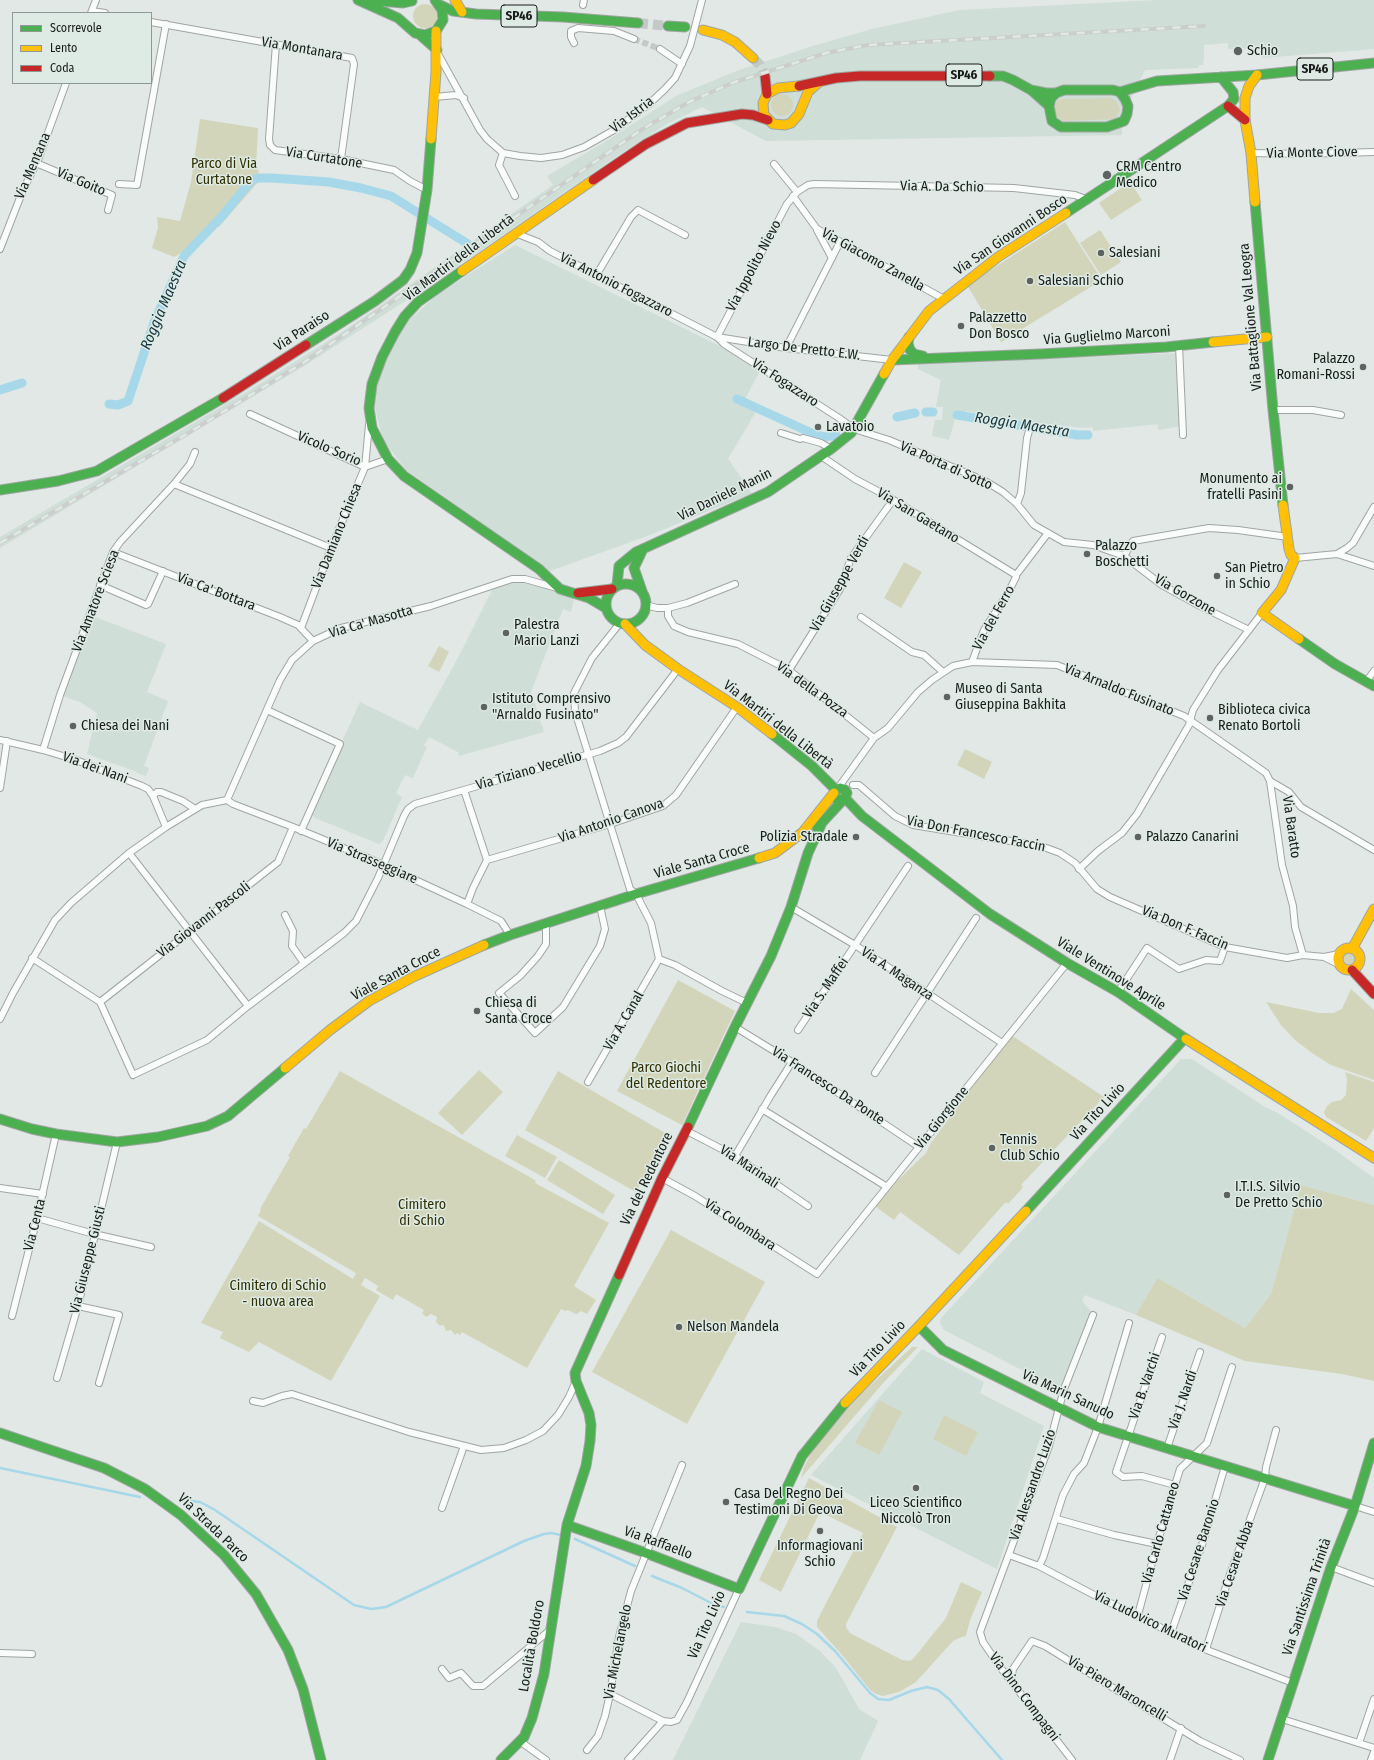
<!DOCTYPE html>
<meta charset="utf-8">
<style>
body{margin:0}
#map{position:relative;width:1374px;height:1760px;overflow:hidden;background:#e1e8e5;font-family:"Fira Sans Condensed",sans-serif}
canvas{display:block}
.legend{position:absolute;left:12px;top:12px;width:140px;height:72px;box-sizing:border-box;background:#deebe5;border:1px solid #8f9894;margin:0;padding:5px 7px;list-style:none;font-size:12px;color:#181c1a}
.legend li{display:flex;align-items:center;gap:8px;height:20px}
.legend b{width:20px;border:1px solid #8f9894}
</style>
<div id="map">
<canvas width="1374" height="1760"></canvas>
<ul class="legend">
<li><b style="height:5px;background:#4caf50"></b>Scorrevole</li>
<li><b style="height:5px;background:#ffc107"></b>Lento</li>
<li><b style="height:5px;background:#c62828"></b>Coda</li>
</ul>
</div>
<script>
const context = document.querySelector('canvas').getContext('2d');
context.lineJoin = 'round';
function fill(path, color) { context.fillStyle = color; context.fill(path, 'evenodd'); }
const toPath = rows => new Path2D(rows.map(r => 'M' + r).join(''));
function strokePath(path, color, width, dash) { context.strokeStyle = color; context.lineWidth = width; context.lineCap = dash ? 'butt' : 'round'; context.setLineDash(dash || []); context.stroke(path); }
function drawText(font, color, halo, rows, align = 'center') {
  context.font = font + ' "Fira Sans Condensed",sans-serif'; context.lineWidth = 3; context.setLineDash([]); context.textBaseline = 'middle'; context.strokeStyle = halo; context.fillStyle = color; for (const [text, x, y, turn = 0] of rows) {
    context.save(); context.translate(x, y); context.rotate((+turn || 0) * Math.PI / 180); context.textAlign = isNaN(turn) ? turn : align; if (halo) context.strokeText(text, 0, 0); context.fillText(text, 0, 0); context.restore();
  }
}
fill(toPath([
 [1158,0,1374,0,1374,49,1262,58,1263,48,1228,49,1228,43,1204,45,1204,58,1203,65,1200,65,1198,68,1145,70,1122,117,1122,135,766,141,702,107,667,124,618,155,435,282,304,366,0,548,0,537,253,388,342,332,553,185,547,176,608,140,676,96,739,70,813,46,872,29,960,10],
 [515,245,762,367,744,401,758,408,728,459,752,493,650,535,550,571,406,470,383,440,374,404,376,380,392,346,410,319,438,294],
 [1180,353,1183,426,1158,430,1158,424,1093,431,1093,427,1083,428,1014,420,966,411,966,413,957,412,949,440,932,436,935,420,942,420,943,407,936,407,941,380,918,369,918,364],
 [525,576,550,583,574,599,571,612,563,609,531,692,544,732,459,756,458,752,429,737,424,745,427,747,413,778,405,775,396,793,402,797,383,841,379,844,315,818,310,813,360,702,418,730,459,656,496,582,509,577],
 [90,615,166,644,147,692,168,701,144,766,149,768,146,776,137,773,137,772,87,754,97,713,80,702,62,696],
 [1181,1059,1192,1059,1265,1107,1278,1113,1332,1148,1370,1175,1374,1178,1374,1205,1301,1185,1271,1294,1245,1328,1157,1278,1136,1315,1085,1295,1082,1301,1090,1310,1090,1315,1061,1397,1057,1388,944,1330,940,1323,941,1318],
 [922,1349,984,1382,980,1393,1044,1426,997,1569,811,1475],
 [741,1622,775,1627,796,1634,820,1651,836,1668,859,1709,878,1721,860,1760,673,1760]
]), '#cfded7');
fill(toPath([
 '413 16a12 12 0 1 1 24 0a12 12 0 1 1-24 0Z',
 '771 105a11 11 0 1 1 22 0a11 11 0 1 1-22 0Z',
 [1111,98,1116,101,1120,109,1119,113,1114,119,1064,121,1056,117,1054,106,1057,101,1062,99],
 [200,119,258,128,256,166,259,172,255,178,258,182,219,227,210,226,189,248,174,257,152,248,158,228,157,217,180,221,191,182],
 [1130,182,1142,200,1111,220,1099,203],
 [1065,222,1102,280,1001,342,967,285],
 [1100,230,1121,262,1101,275,1080,243],
 [904,562,922,572,901,608,884,598],
 [439,646,449,652,439,672,428,666],
 [965,749,992,762,984,779,957,765],
 '1341 959a8 8 0 1 1 16 0a8 8 0 1 1-16 0Z',
 [678,980,735,1011,682,1125,617,1091],
 [1351,989,1374,1010,1374,1080,1331,1065,1312,1053,1295,1040,1281,1025,1266,1002,1319,1013,1334,1013,1342,1009],
 [1011,1035,1104,1097,1021,1185,1023,1187,1020,1191,1008,1204,1006,1202,1002,1206,959,1255,900,1212,894,1220,872,1204,889,1184,893,1185,926,1153,931,1143],
 [479,1070,503,1092,462,1135,438,1113],
 [340,1071,528,1176,536,1181,535,1183,609,1223,574,1286,596,1300,587,1314,581,1311,576,1314,568,1310,565,1311,561,1309,527,1368,462,1332,460,1335,457,1333,455,1335,451,1330,446,1331,444,1326,442,1325,440,1326,436,1322,437,1317,431,1314,426,1317,422,1313,424,1310,396,1294,393,1300,376,1290,378,1286,365,1278,361,1285,380,1296,331,1381,259,1342,249,1352,220,1338,223,1332,201,1323,259,1221,353,1279,356,1273,258,1216,261,1210,260,1209,290,1157,288,1156,304,1128,306,1129],
 [558,1071,667,1134,636,1192,525,1130],
 [1345,1072,1374,1082,1374,1128,1366,1141,1326,1117,1324,1112,1327,1106,1332,1102,1341,1100,1346,1095,1347,1079],
 [517,1135,557,1157,545,1178,505,1156],
 [559,1160,615,1195,603,1214,547,1180],
 [1301,1185,1374,1205,1374,1381,1342,1374,1245,1361,1136,1315,1157,1278,1245,1328,1271,1294],
 [671,1230,765,1282,687,1424,592,1372],
 [912,1347,918,1347,885,1381,801,1478,804,1467,811,1454,831,1426,862,1393],
 [879,1400,902,1412,879,1455,855,1443],
 [944,1415,978,1432,966,1456,933,1439],
 [809,1478,897,1527,846,1624,846,1627,850,1633,902,1660,910,1661,913,1659,946,1618,961,1582,982,1592,970,1620,966,1636,959,1638,953,1641,916,1682,899,1692,883,1696,876,1694,870,1690,843,1656,817,1627,817,1621,825,1605,863,1533,820,1512,781,1592,759,1580]
]), '#d3d5ba');
strokePath(toPath([
 [0,1468,140,1497],
 [183,1500,200,1502,215,1510,354,1605,371,1609,386,1607,524,1541,544,1534,551,1533,561,1535],
 [575,1539,635,1566],
 [652,1576,682,1588,715,1605,724,1607],
 [747,1612,784,1616,802,1624,817,1634,835,1651,870,1693,878,1699,889,1700,911,1691,927,1687,938,1690,949,1699,1002,1760]
]), '#a6d8ea', 2.5);
strokePath(toPath([
 [0,390,22,383],
 [737,399,816,435,825,437,836,435],
 [109,404,118,405,128,401,155,320,184,256,222,216,252,180,259,178,272,178,329,182,361,188,391,196,468,244],
 [926,412,933,412],
 [957,415,1077,435,1088,435],
 [897,417,915,413]
]), '#a6d8ea', 9);
strokePath(toPath([
 [634,39,660,49]
]), '#c3c9c7', 6, [6, 3]);
strokePath(toPath([
 [638,23,668,26],
 [753,58,760,65,765,76]
]), '#c3c9c7', 10, [10, 5]);
const street = toPath([
 [583,5,584,0],
 [92,11,105,13],
 [91,13,96,0],
 [151,22,352,58,354,64,341,159],
 [574,43,571,37,571,31,578,28,614,31,634,39],
 [276,44,269,139,270,145,275,150,341,159,394,170,410,181,427,190],
 [660,49,682,64],
 [437,52,480,130,487,139,503,153,520,156,541,158,562,155,584,147,614,130,649,104,665,89,675,78,690,46,702,0],
 [434,97,456,95,464,98],
 [503,153,499,165,515,196],
 [1251,153,1301,154,1374,152],
 [36,163,112,195,108,210],
 [774,164,797,192],
 [119,184,137,185,166,24],
 [793,196,817,229,944,299],
 [817,230,832,258],
 [515,233,538,242,550,251,717,337,724,344,839,418,854,429,889,440,985,481,1003,492,1017,504,1034,525,1064,542,1093,545,1124,556,1133,541,1209,528,1238,530,1288,537],
 [0,249,23,190,38,160,66,83],
 [597,274,631,217,638,210,685,235],
 [717,337,787,204,797,192,808,185,814,184,1014,188,1075,195,1088,200],
 [717,337,786,348,892,360],
 [1179,345,1183,435],
 [786,348,840,242],
 [1273,410,1313,410,1341,415],
 [250,414,365,467,369,425],
 [781,433,800,439,803,438,821,443,831,449],
 [821,456,855,479,887,496,1016,575],
 [174,484,331,548],
 [1017,504,1021,493,1027,438,1029,431],
 [113,552,280,617,298,625,313,641],
 [1337,554,1374,566],
 [1124,556,1162,585,1200,606,1249,630],
 [1295,558,1337,554,1347,548,1353,543,1374,507],
 [100,585,146,605,148,604,163,571],
 [646,605,657,608,668,608,687,603,735,584],
 [668,608,668,616,674,626,688,632,738,644,789,670,874,738],
 [861,617,912,652,924,655,943,672],
 [620,623,592,658,574,693,575,711,630,889,636,894,651,923,659,959],
 [301,628,331,548,365,467,388,459],
 [972,662,984,630,1008,593,1016,577,1016,575,1048,533],
 [789,670,840,589,851,558,893,500],
 [1366,682,1374,671],
 [267,710,340,744,301,831],
 [0,740,43,750,76,760,142,786,148,789,153,796,166,827],
 [43,750,60,695,113,552,120,542,174,484,190,464,195,452],
 [1270,781,1289,792,1301,807,1374,850],
 [853,785,859,785,895,816,913,825,1041,846,1060,853,1075,863,1097,889,1110,897,1225,947,1287,958,1303,955,1324,957,1339,954],
 [0,788,7,741],
 [838,788,874,738,888,728,918,692,932,680,953,666,972,662,1057,665,1184,716,1266,773,1270,781,1282,865,1293,906,1295,927,1303,955],
 [464,790,487,860,473,888,467,904],
 [153,796,157,792,161,792,183,801,195,809],
 [227,800,280,680,292,660,313,641,341,628,431,606,512,579,525,579,557,588],
 [227,800,233,804,293,827,370,859,467,904,501,921,510,935],
 [129,853,248,1006],
 [487,860,610,824,663,806,676,795,737,707],
 [1079,869,1098,851,1122,833,1137,814,1189,725,1193,710,1218,670,1262,613],
 [791,907,855,945,1002,1043],
 [285,915,293,931,292,946,304,963],
 [546,924,546,944,538,956,520,976,499,993,535,1033,563,1007,600,946,605,929,600,906],
 [1324,957,1338,964],
 [32,958,100,1002,133,1075,207,1040,248,1006,344,933,356,921,378,878,404,816,408,809,415,804,600,751,618,743,626,737,678,669],
 [659,959,675,965,722,991,747,1003],
 [1118,992,1147,948,1179,969,1206,960,1220,961,1225,947],
 [100,1002,278,862,293,827],
 [0,1019,13,993,55,920,71,903,129,853,166,827,202,805,227,800],
 [735,1027,792,1062,919,1147],
 [798,1030,908,866],
 [875,1073,976,918],
 [588,1082,659,959],
 [762,1109,887,1187],
 [687,1131,735,1156,808,1206],
 [735,1156,771,1095,792,1062],
 [662,1178,695,1196,817,1274,1067,963],
 [0,1188,43,1194],
 [37,1218,94,1234,151,1247],
 [78,1306,119,1315,99,1383],
 [12,1316,37,1218,56,1134],
 [1162,1337,1116,1472,1123,1477,1142,1476,1175,1485],
 [57,1378,78,1306,117,1142],
 [253,1401,263,1403,282,1396,292,1394,409,1432,481,1450,504,1448,526,1440,543,1431,558,1415,569,1397,576,1381],
 [1167,1448,1200,1352],
 [1355,1506,1374,1512],
 [442,1508,464,1446],
 [1057,1519,1114,1535,1157,1544],
 [1009,1555,1039,1566,1096,1596,1207,1650,1293,1683],
 [1039,1566,1043,1558,1063,1495,1074,1474,1084,1463,1098,1427,1129,1323],
 [1331,1567,1374,1583],
 [1138,1615,1157,1544,1180,1469,1207,1443,1232,1367],
 [1171,1633,1202,1545,1225,1466],
 [1207,1650,1207,1646,1229,1577,1265,1478,1266,1467,1276,1430],
 [0,1653,32,1654],
 [442,1669,449,1678,461,1673,473,1686,483,1686,550,1630],
 [1011,1680,1013,1669,1032,1641,1045,1646,1200,1741,1240,1760],
 [610,1694,663,1721,671,1722,677,1720,687,1702,739,1589],
 [1282,1719,1374,1748],
 [521,1742,546,1760],
 [1359,1743,1374,1699],
 [587,1750,598,1736,605,1716,610,1694,619,1637,631,1591,682,1465],
 [628,1760,663,1721],
 [1072,1760,1000,1667,983,1642,980,1632,1049,1446,1064,1389,1093,1315],
 [1170,1760,1181,1728],
 [1371,1760,1374,1752]
]);
const fast = toPath([
 [358,0,398,18,415,33,425,35,436,31,443,20,442,10,435,0],
 [368,0,403,3,412,1],
 [440,5,453,11,476,14,563,17,638,23],
 [668,26,685,27],
 [420,35,437,50],
 [990,76,1003,76,1013,80,1031,90,1049,106],
 [1031,90,1046,93,1056,93,1064,90,1113,90,1120,92,1125,99,1128,106,1127,114,1124,121,1107,127,1061,127,1052,121,1049,106,1051,98,1056,93],
 [1120,92,1157,81,1257,75,1374,63],
 [1255,202,1273,410,1283,505],
 [1066,213,1228,106,1234,99,1233,92,1221,77],
 [462,271,418,302,405,316,395,332,382,357,372,384,369,408,372,428,388,459,404,476,539,569,560,589,589,598,606,608],
 [909,337,908,343,910,350,914,354,923,356],
 [306,345,375,301,403,280,410,270,417,253,427,190,431,139],
 [892,360,1040,354,1166,347,1213,342],
 [0,490,58,481,97,471,223,398],
 '606 604a20 20 0 1 1 40 0a20 20 0 1 1-40 0Z',
 [617,585,619,566,636,552,768,492,831,449,851,433,884,374],
 [642,591,634,568,643,549],
 [1299,639,1335,664,1374,686],
 [772,734,812,766,836,790],
 [836,790,840,788,845,790,847,793,845,798],
 [836,790,834,795,837,800,845,798],
 [845,798,862,816,990,914,1067,963,1118,992,1186,1039],
 [817,828,843,800],
 [484,945,510,935,636,894,759,858],
 [0,1119,32,1129,56,1134,117,1142,158,1137,207,1126,228,1116,285,1068],
 [688,1127,735,1027,771,956,791,907,808,853,821,825],
 [1026,1211,1185,1038],
 [919,1326,943,1350,1098,1427,1355,1506],
 [0,1433,104,1468,145,1489,181,1515,224,1555,256,1594,288,1650,303,1689,321,1760],
 [567,1525,646,1553,739,1589,802,1456,845,1403],
 [501,1760,524,1737,532,1718,544,1674,567,1525,586,1466,590,1441,591,1425,589,1413,576,1381,575,1373,619,1275],
 [1268,1760,1331,1567,1355,1506,1374,1443]
]);
const slow = toPath([
 [455,0,462,12],
 [703,30,722,35,735,42,753,58],
 [799,86,778,88,767,94,763,103,764,115,773,124,785,125,791,123,799,114,808,92,818,83],
 [431,139,436,72,436,31],
 [1255,202,1251,153,1245,120,1245,98,1249,86,1257,75],
 [462,271,593,180],
 [1213,342,1267,337],
 [884,374,892,360,929,311,998,257,1066,213],
 [1283,505,1289,549,1291,555,1295,558,1281,590,1262,613,1299,639],
 [625,624,645,645,678,669,737,707,772,734],
 [759,858,775,853,803,832,834,793],
 '1338 959a11 11 0 1 1 22 0a11 11 0 1 1-22 0Z',
 [1352,949,1374,909],
 [1186,1039,1374,1158],
 [285,1068,330,1030,369,1001,413,977,484,945],
 [845,1403,919,1326,1026,1211]
]);
const jam = toPath([
 [765,76,767,94],
 [799,86,836,78,860,76,990,76],
 [1228,106,1245,120],
 [593,180,646,144,687,123,742,114,753,115,768,120],
 [223,398,306,345],
 [578,593,612,589],
 [1352,970,1374,994],
 [619,1275,662,1178,688,1127]
]);
strokePath(street, '#a0a5a3', 8);
strokePath(fast, '#a0a5a3', 11);
strokePath(slow, '#a0a5a3', 11);
strokePath(jam, '#a0a5a3', 11);
strokePath(street, '#fafcfb', 6);
strokePath(fast, '#4caf50', 9);
strokePath(slow, '#ffc107', 9);
strokePath(jam, '#c62828', 9);
const rail = toPath([
 [0,543,185,435,303,363,641,130,689,102,732,83,826,53,868,45,1204,26]
]);
strokePath(rail, '#cccecd', 4);
strokePath(rail, '#deebe5', 2.5, [8]);
for (const [x, y, r, color] of [
 [1238,51,5,"#5e6361"],
 [1107,175,5,"#5e6361"],
 [1101,253,4,"#5e6361"],
 [1030,281,4,"#5e6361"],
 [961,326,4,"#5e6361"],
 [1363,367,4,"#5e6361"],
 [818,427,4,"#5e6361"],
 [1290,487,4,"#5e6361"],
 [1087,554,4,"#5e6361"],
 [1217,576,4,"#5e6361"],
 [506,633,4,"#5e6361"],
 [947,697,4,"#5e6361"],
 [484,707,4,"#5e6361"],
 [1210,718,4,"#5e6361"],
 [73,726,4,"#5e6361"],
 [856,837,4,"#5e6361"],
 [1138,837,4,"#5e6361"],
 [477,1011,4,"#5e6361"],
 [992,1148,4,"#5e6361"],
 [1227,1195,4,"#5e6361"],
 [679,1327,4,"#5e6361"],
 [916,1488,4,"#5e6361"],
 [726,1502,4,"#5e6361"],
 [820,1531,4,"#5e6361"]
]) { const dot = new Path2D(); dot.arc(x, y, r, 0, 2 * Math.PI); context.fillStyle = color; context.fill(dot); strokePath(dot, '#deebe5', 1.5); }
for (const [x, y, w] of [
 [519,16,36],
 [1315,69,36],
 [964,75,36]
]) { const box = new Path2D(); box.roundRect(x - w / 2, y - 11, w, 22, 3); context.fillStyle = '#deebe5'; context.fill(box); strokePath(box, '#181c1a', 1); }
drawText('bold 13px', '#181c1a', null, [
 ["SP46",519,16],
 ["SP46",1315,69],
 ["SP46",964,75]
]);
drawText('14px', '#181c1a', '#deebe5', [
 ["Via Montanara",302,49,10],
 ["Via Istria",632,115,-37],
 ["Via Monte Ciove",1312,153,-1],
 ["Via Curtatone",324,158,9],
 ["Via Mentana",33,166,-67],
 ["Via Goito",81,182,23],
 ["Via A. Da Schio",942,187,1],
 ["Via San Giovanni Bosco",1011,235,-34],
 ["Via Martiri della Libertà",459,258,-37],
 ["Via Giacomo Zanella",873,260,29],
 ["Via Ippolito Nievo",754,266,-62],
 ["Via Antonio Fogazzaro",616,285,27],
 ["Via Battaglione Val Leogra",1251,317,-95],
 ["Via Paraiso",302,331,-33],
 ["Via Guglielmo Marconi",1107,336,-4],
 ["Largo De Pretto E.W.",804,349,7],
 ["Via Fogazzaro",785,383,33],
 ["Vicolo Sorio",329,449,23],
 ["Via Porta di Sotto",946,466,24],
 ["Via Daniele Manin",725,495,-26],
 ["Via San Gaetano",918,516,31],
 ["Via Damiano Chiesa",337,536,-68],
 ["Via Giuseppe Verdi",840,584,-61],
 ["Via Ca' Bottara",216,592,21],
 ["Via Gorzone",1185,595,30],
 ["Via Amatore Sciesa",96,601,-69],
 ["Via del Ferro",994,618,-61],
 ["Via Ca' Masotta",371,622,-16],
 ["Via della Pozza",812,690,36],
 ["Via Arnaldo Fusinato",1119,690,22],
 ["Via Martiri della Libertà",778,725,38],
 ["Via dei Nani",95,768,20],
 ["Via Tiziano Vecellio",529,771,-16],
 ["Via Antonio Canova",611,821,-19],
 ["Via Baratto",1291,827,82],
 ["Via Don Francesco Faccin",976,834,11],
 ["Via Strasseggiare",372,861,23],
 ["Viale Santa Croce",702,861,-16],
 ["Via Giovanni Pascoli",204,920,-38],
 ["Via Don F. Faccin",1185,928,23],
 ["Viale Santa Croce",396,974,-28],
 ["Via A. Maganza",897,974,34],
 ["Viale Ventinove Aprile",1111,974,32],
 ["Via S. Maffei",826,988,-56],
 ["Via A. Canal",624,1021,-60],
 ["Via Francesco Da Ponte",828,1086,33],
 ["Via Tito Livio",1098,1112,-47],
 ["Via Giorgione",942,1118,-51],
 ["Via Marinali",749,1167,33],
 ["Via del Redentore",647,1179,-64],
 ["Via Centa",35,1225,-76],
 ["Via Colombara",740,1225,33],
 ["Via Giuseppe Giusti",88,1260,-76],
 ["Via Tito Livio",878,1349,-46],
 ["Via B. Varchi",1145,1386,-71],
 ["Via Marin Sanudo",1068,1395,25],
 ["Via J. Nardi",1183,1400,-71],
 ["Via Alessandro Luzio",1033,1485,-71],
 ["Via Strada Parco",213,1528,44],
 ["Via Carlo Cattaneo",1161,1533,-74],
 ["Via Raffaello",658,1543,20],
 ["Via Cesare Baronio",1199,1550,-72],
 ["Via Cesare Abba",1235,1564,-71],
 ["Via Santissima Trinità",1307,1597,-71],
 ["Via Ludovico Muratori",1150,1622,26],
 ["Via Tito Livio",707,1625,-66],
 ["Località Boldoro",532,1646,-80],
 ["Via Michelangelo",618,1652,-79],
 ["Via Piero Maroncelli",1117,1689,31],
 ["Via Dino Compagni",1024,1697,53]
]);
drawText('14px', '#181c1a', '#deebe5', [
 ["Schio",1247,51],
 ["CRM Centro",1116,167],
 ["Medico",1116,183],
 ["Salesiani",1109,253],
 ["Salesiani Schio",1038,281],
 ["Palazzetto",969,318],
 ["Don Bosco",969,334],
 ["Palazzo",1355,359,"right"],
 ["Romani-Rossi",1355,375,"right"],
 ["Lavatoio",826,427],
 ["Monumento ai",1282,479,"right"],
 ["fratelli Pasini",1282,495,"right"],
 ["Palazzo",1095,546],
 ["Boschetti",1095,562],
 ["San Pietro",1225,568],
 ["in Schio",1225,584],
 ["Palestra",514,625],
 ["Mario Lanzi",514,641],
 ["Museo di Santa",955,689],
 ["Giuseppina Bakhita",955,705],
 ["Istituto Comprensivo",492,699],
 ["\"Arnaldo Fusinato\"",492,715],
 ["Biblioteca civica",1218,710],
 ["Renato Bortoli",1218,726],
 ["Chiesa dei Nani",81,726],
 ["Polizia Stradale",848,837,"right"],
 ["Palazzo Canarini",1146,837],
 ["Chiesa di",485,1003],
 ["Santa Croce",485,1019],
 ["Tennis",1000,1140],
 ["Club Schio",1000,1156],
 ["I.T.I.S. Silvio",1235,1187],
 ["De Pretto Schio",1235,1203],
 ["Nelson Mandela",687,1327],
 ["Casa Del Regno Dei",734,1494],
 ["Testimoni Di Geova",734,1510],
 ["Liceo Scientifico",916,1503,"center"],
 ["Niccolò Tron",916,1519,"center"],
 ["Informagiovani",820,1546,"center"],
 ["Schio",820,1562,"center"]
], 'left');
drawText('14px', '#312f00', '#deebe5', [
 ["Parco di Via",224,164],
 ["Curtatone",224,180],
 ["Parco Giochi",666,1068],
 ["del Redentore",666,1084],
 ["Cimitero",422,1205],
 ["di Schio",422,1221],
 ["Cimitero di Schio",278,1286],
 ["- nuova area",278,1302]
]);
drawText('italic 15px', '#133440', '#deebe5', [
 ["Roggia Maestra",164,305,-67],
 ["Roggia Maestra",1022,425,9]
]);
</script>
